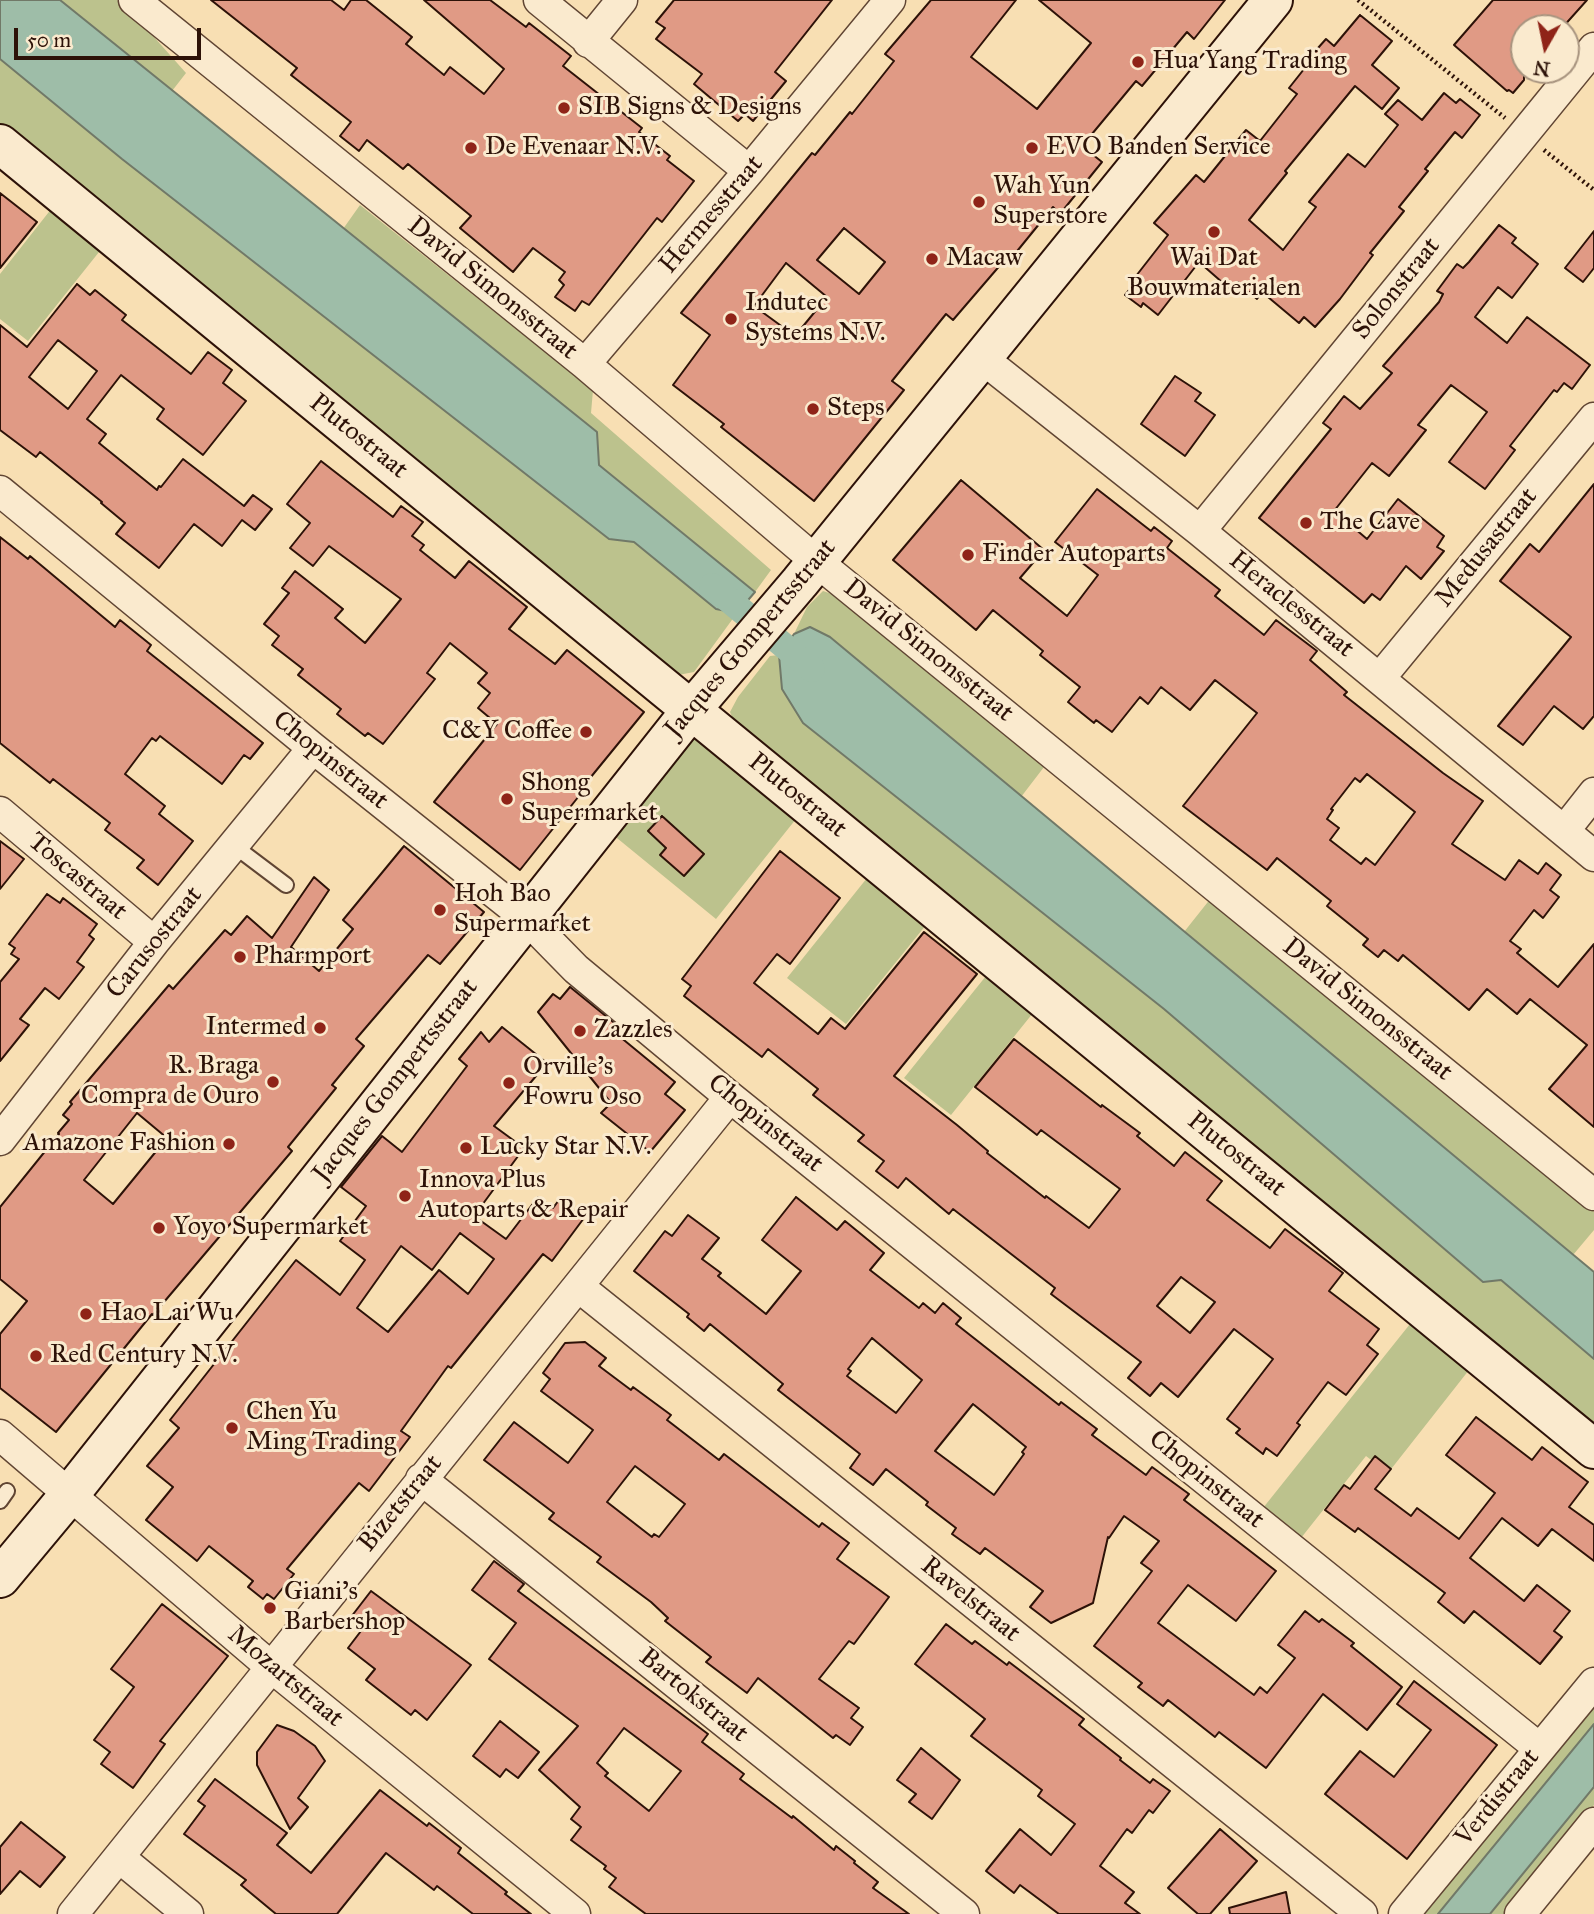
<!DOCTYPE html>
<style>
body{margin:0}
#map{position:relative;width:1594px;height:1914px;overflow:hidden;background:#f8dfb3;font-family:"IM FELL Great Primer",serif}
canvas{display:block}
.north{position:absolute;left:1510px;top:14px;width:70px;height:70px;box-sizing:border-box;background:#faeace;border:2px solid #a8947f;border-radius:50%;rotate:189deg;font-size:19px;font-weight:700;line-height:28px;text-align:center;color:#2d1208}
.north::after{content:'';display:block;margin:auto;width:24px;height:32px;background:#8f2418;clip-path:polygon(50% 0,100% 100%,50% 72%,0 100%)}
.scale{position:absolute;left:14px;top:28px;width:187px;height:32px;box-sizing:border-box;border:4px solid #2d1208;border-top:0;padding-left:9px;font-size:21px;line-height:24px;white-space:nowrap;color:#2d1208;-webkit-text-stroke:5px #faeace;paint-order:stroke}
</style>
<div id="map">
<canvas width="1594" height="1914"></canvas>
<div class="north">N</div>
<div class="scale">50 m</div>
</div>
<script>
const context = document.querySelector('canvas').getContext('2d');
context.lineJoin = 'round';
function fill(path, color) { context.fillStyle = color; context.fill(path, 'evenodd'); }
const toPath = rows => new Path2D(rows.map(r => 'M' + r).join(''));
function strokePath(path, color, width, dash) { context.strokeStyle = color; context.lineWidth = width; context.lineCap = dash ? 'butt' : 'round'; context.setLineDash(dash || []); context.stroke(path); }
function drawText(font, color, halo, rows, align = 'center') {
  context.font = font + ' "IM FELL Great Primer",serif'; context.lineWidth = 6; context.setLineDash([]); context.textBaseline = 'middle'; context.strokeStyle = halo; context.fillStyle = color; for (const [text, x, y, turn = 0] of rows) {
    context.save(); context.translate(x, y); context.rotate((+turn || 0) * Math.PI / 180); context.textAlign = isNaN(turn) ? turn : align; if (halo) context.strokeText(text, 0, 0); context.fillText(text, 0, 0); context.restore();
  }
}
fill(toPath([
 [60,0,117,0,130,10,186,73,172,91],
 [0,59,122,159,609,538,634,542,716,609,737,613,694,672,673,676,0,125],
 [360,205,593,390,591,413,771,570,755,592,599,465,343,229],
 [52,208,103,247,28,341,0,319,0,274],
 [823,591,844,598,870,616,1044,767,1021,797,830,637,794,634,807,607],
 [779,655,782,689,1164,1009,1482,1282,1501,1280,1594,1359,1594,1437,737,728,730,712,738,697,770,656],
 [696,736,800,814,716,919,612,834,683,741],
 [867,878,926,925,846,1024,787,978],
 [1211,898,1594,1212,1594,1230,1573,1255,1184,932],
 [986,976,1033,1013,951,1115,904,1078],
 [1410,1324,1469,1370,1388,1473,1366,1456,1301,1538,1263,1508],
 [1594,1698,1594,1724,1438,1914,1418,1914],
 [1594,1787,1594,1805,1504,1914,1490,1914]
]), '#bcc28d');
const water = toPath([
 [0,0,60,0,597,432,599,465,755,592,737,613,716,609,634,542,609,539,122,159,0,59,0,0],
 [810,627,830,637,1594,1272,1594,1359,1501,1280,1483,1282,1164,1009,803,723,782,689,779,655,794,634,810,627],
 [1594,1724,1594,1787,1490,1914,1438,1914,1594,1724]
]);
fill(water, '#9ebda8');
strokePath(water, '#717968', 2);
strokePath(toPath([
 [712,586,812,669]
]), '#9ebda8', 26);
const building = toPath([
 [211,0,331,0,344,10,351,0,366,0,412,37,406,44,444,75,450,67,484,94,504,69,424,0,490,0,526,27,529,23,571,56,563,66,642,128,639,132,670,156,667,160,694,181,662,222,657,218,589,305,582,301,575,311,555,297,564,285,559,280,565,272,533,248,513,272,460,228,471,216,408,164,403,169,367,140,359,151,340,136,351,122,291,75,297,68,211,0],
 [674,0,832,0,775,72,786,81,753,121,745,114,738,121,694,84,702,74,656,39,665,28,656,22,674,0],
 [931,0,1016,0,971,57,1037,109,1091,43,1039,0,1225,0,1194,39,1187,32,1142,86,1136,81,1082,146,1102,162,1060,214,1053,207,1005,266,1002,263,953,320,946,314,892,381,904,390,814,501,721,427,724,424,673,385,710,335,681,313,812,153,815,155,850,112,852,114,894,61,885,54,931,0],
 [844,228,885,262,859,294,817,260,844,228],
 [786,263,827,297,795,336,754,306,786,263],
 [1493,0,1587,0,1562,28,1524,28,1524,80,1513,93,1509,90,1507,91,1454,45,1493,0],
 [1360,15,1392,41,1372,65,1399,88,1382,109,1355,86,1285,171,1287,173,1249,220,1283,250,1316,207,1309,202,1348,154,1365,167,1398,125,1385,114,1398,100,1422,120,1444,93,1456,103,1460,99,1480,115,1462,138,1455,132,1425,169,1428,171,1399,207,1404,211,1370,253,1373,255,1340,299,1315,327,1304,317,1299,323,1262,292,1257,299,1238,282,1231,290,1199,262,1158,315,1143,303,1141,307,1125,295,1139,278,1136,276,1168,235,1154,223,1196,175,1204,182,1246,130,1260,141,1297,94,1289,88,1312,59,1310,57,1326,39,1334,46,1360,15],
 [0,193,37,222,0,268,0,193],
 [1499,225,1516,238,1512,243,1538,264,1512,298,1498,287,1475,317,1507,343,1527,317,1590,365,1572,389,1564,383,1557,392,1554,390,1510,446,1515,450,1485,489,1449,462,1487,412,1451,385,1418,425,1426,430,1389,476,1372,463,1334,511,1367,539,1398,499,1444,536,1437,547,1444,551,1421,579,1406,566,1380,600,1372,594,1364,603,1259,518,1331,429,1323,423,1344,396,1360,409,1392,373,1383,366,1439,302,1443,294,1437,291,1457,264,1463,268,1469,262,1499,225],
 [1594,231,1594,268,1583,282,1565,268,1594,231],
 [77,284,90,295,95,290,126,315,122,320,191,374,208,352,232,370,223,383,246,401,203,455,157,419,164,409,121,375,87,419,106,434,99,443,157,490,159,486,161,487,183,459,244,506,253,495,272,509,255,530,242,520,222,546,194,524,159,568,116,534,125,523,101,503,102,502,40,452,36,457,0,430,0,325,27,347,77,284],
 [58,340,97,371,68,409,29,377,58,340],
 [1175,376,1201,393,1195,401,1215,415,1185,456,1141,424,1175,376],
 [321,461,393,517,401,506,423,522,412,536,424,545,420,550,455,578,469,561,527,607,509,629,555,664,567,650,644,712,577,794,579,796,520,870,434,802,497,724,478,708,490,693,478,683,487,673,450,643,427,673,435,679,383,744,368,733,365,736,337,714,341,709,298,675,303,669,272,645,279,636,264,624,289,593,282,588,295,571,343,609,335,618,365,643,401,599,329,546,313,566,290,548,310,523,287,504,321,461],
 [961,480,1044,550,1020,578,1067,616,1098,575,1055,542,1097,489,1151,531,1154,527,1172,541,1167,548,1220,590,1215,596,1264,635,1276,620,1317,651,1310,660,1347,692,1344,695,1443,773,1483,801,1452,844,1505,880,1519,860,1538,874,1546,863,1561,875,1550,890,1559,897,1543,918,1534,910,1510,941,1521,949,1517,953,1558,987,1594,944,1594,1127,1549,1089,1587,1045,1530,999,1517,1014,1487,989,1469,1010,1403,955,1398,961,1384,950,1378,957,1363,945,1368,939,1327,906,1331,901,1277,858,1267,870,1183,806,1257,713,1215,680,1190,710,1161,687,1148,704,1140,697,1112,732,1096,720,1094,723,1068,702,1080,687,1040,655,1043,651,993,610,976,630,893,560,961,480],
 [1367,774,1415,812,1375,865,1366,858,1361,864,1330,840,1339,828,1327,819,1333,810,1331,809,1355,778,1360,782,1367,774],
 [1594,484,1594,716,1583,729,1554,706,1523,745,1498,726,1571,637,1500,581,1530,544,1539,552,1594,484],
 [0,537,28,559,30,556,115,627,120,620,151,645,147,651,263,743,250,759,244,755,222,784,160,736,156,741,152,738,125,774,165,806,159,814,193,841,158,885,137,868,144,860,105,830,110,823,53,779,50,783,0,743,0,537],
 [662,816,704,854,684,876,660,855,666,848,648,831,662,816],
 [0,841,24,859,0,889,0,841],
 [404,846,484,912,440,964,428,955,356,1039,364,1046,332,1085,336,1088,288,1147,292,1151,153,1315,152,1314,56,1432,0,1388,0,1334,27,1301,0,1279,0,1207,59,1134,58,1133,69,1120,63,1115,72,1104,70,1102,169,985,173,989,225,930,231,935,247,916,272,938,314,877,329,890,291,947,319,971,353,929,343,920,404,846],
 [137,1113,167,1138,113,1204,84,1180,137,1113],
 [780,851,840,898,790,964,777,954,754,983,818,1034,831,1018,845,1029,924,932,977,974,894,1076,957,1125,988,1151,987,1153,1045,1198,1046,1196,1089,1228,1120,1189,1041,1130,1037,1135,975,1087,1014,1039,1101,1107,1102,1105,1140,1133,1137,1136,1174,1166,1185,1152,1222,1181,1207,1200,1270,1248,1285,1229,1343,1273,1329,1291,1379,1329,1367,1345,1378,1354,1346,1395,1328,1382,1297,1423,1300,1425,1277,1456,1266,1448,1263,1454,1236,1433,1240,1429,1227,1419,1273,1359,1234,1329,1178,1397,1161,1383,1150,1396,1128,1378,1141,1362,1051,1294,1055,1288,953,1209,949,1214,906,1178,898,1188,876,1171,884,1161,858,1141,864,1135,813,1095,818,1089,768,1049,762,1057,684,996,691,986,682,979,780,851],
 [1181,1277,1215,1302,1190,1333,1157,1306,1181,1277],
 [47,894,60,903,63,898,97,924,89,935,94,939,77,962,84,967,59,999,45,988,20,1019,29,1025,0,1061,0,982,19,959,11,954,15,948,9,944,47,894],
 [570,987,623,1030,619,1036,675,1082,665,1094,685,1110,650,1152,601,1113,611,1103,538,1012,553,994,560,999,570,987],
 [502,1027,547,1063,494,1126,524,1148,474,1216,506,1239,538,1197,553,1208,559,1200,584,1218,552,1261,543,1254,451,1368,448,1366,401,1431,410,1437,369,1491,359,1483,287,1569,294,1574,274,1599,267,1594,263,1599,248,1587,253,1581,209,1546,197,1561,146,1520,173,1487,147,1466,179,1428,170,1420,296,1260,340,1295,365,1260,340,1241,366,1206,341,1187,382,1136,402,1152,467,1066,459,1059,481,1032,489,1042,502,1027],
 [460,1233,494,1259,468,1294,439,1270,388,1332,357,1308,401,1246,432,1270,460,1233],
 [796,1197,837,1230,845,1221,884,1253,870,1270,919,1308,923,1303,935,1313,943,1303,961,1318,956,1324,1059,1405,1061,1402,1097,1429,1092,1435,1146,1475,1152,1467,1189,1494,1184,1500,1276,1571,1236,1621,1188,1585,1158,1623,1254,1695,1260,1687,1267,1693,1295,1658,1278,1645,1305,1611,1319,1622,1322,1619,1354,1643,1351,1646,1402,1687,1367,1730,1323,1694,1266,1768,1219,1732,1215,1737,1168,1700,1163,1706,1138,1687,1142,1683,1094,1646,1152,1571,1141,1563,1159,1541,1124,1516,1109,1538,1108,1537,1093,1603,1051,1623,1030,1607,1043,1591,985,1548,980,1554,952,1534,956,1528,926,1505,928,1502,886,1469,873,1485,850,1468,860,1454,778,1390,783,1384,710,1324,704,1331,687,1317,689,1314,634,1271,665,1231,672,1236,688,1215,719,1238,702,1259,721,1273,718,1276,766,1314,801,1271,762,1240,796,1197],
 [872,1338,922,1380,896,1413,847,1376,851,1371,848,1369,872,1338],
 [973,1404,1026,1447,1022,1452,1024,1454,994,1495,935,1451,973,1404],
 [585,1342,606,1358,599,1366,631,1390,633,1387,671,1415,667,1420,719,1460,724,1454,819,1527,822,1523,849,1543,837,1559,889,1597,854,1644,849,1641,819,1679,859,1708,851,1718,863,1727,850,1745,836,1735,833,1738,758,1678,747,1693,706,1662,711,1657,665,1621,668,1618,651,1602,597,1562,601,1557,549,1519,554,1513,484,1460,514,1422,568,1463,593,1430,541,1391,550,1379,543,1373,565,1343,585,1342],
 [635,1466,685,1504,659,1537,654,1534,652,1537,607,1502,635,1466],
 [1476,1417,1532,1460,1542,1447,1588,1482,1569,1507,1594,1525,1594,1561,1552,1529,1538,1546,1502,1518,1470,1558,1524,1601,1537,1585,1570,1611,1554,1631,1562,1637,1540,1664,1474,1611,1464,1623,1438,1602,1445,1593,1358,1528,1355,1532,1325,1510,1344,1485,1350,1489,1375,1456,1391,1469,1375,1489,1411,1516,1417,1508,1459,1539,1495,1493,1446,1455,1476,1417],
 [494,1561,524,1584,518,1591,708,1734,702,1742,744,1774,740,1779,792,1818,793,1816,834,1850,836,1846,855,1861,854,1863,878,1882,873,1888,909,1914,646,1914,609,1887,616,1878,604,1869,606,1866,571,1840,581,1827,571,1819,580,1807,539,1770,578,1726,489,1659,516,1623,472,1590,494,1561],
 [624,1728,681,1771,649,1811,605,1776,608,1773,597,1763,624,1728],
 [371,1591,471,1665,427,1720,415,1710,411,1715,366,1680,375,1669,348,1648,364,1627,351,1617,371,1591],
 [162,1604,228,1656,160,1741,165,1744,133,1788,101,1764,110,1752,94,1740,134,1687,111,1669,162,1604],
 [946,1624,972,1644,975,1641,1007,1665,1009,1662,1084,1719,1079,1725,1121,1758,1120,1760,1150,1783,1153,1779,1170,1791,1153,1813,1149,1810,1132,1833,1127,1829,1100,1866,1134,1892,1125,1903,1140,1914,1059,1914,1020,1885,1014,1893,986,1871,1020,1829,1051,1855,1075,1824,1038,1796,1042,1790,971,1736,985,1719,915,1664,946,1624],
 [1414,1681,1497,1745,1407,1859,1325,1794,1360,1751,1394,1777,1431,1730,1397,1704,1414,1681],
 [500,1721,539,1752,518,1778,506,1769,500,1777,473,1756,500,1721],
 [277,1725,294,1731,315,1746,325,1761,298,1798,308,1807,290,1829,257,1765,257,1752,277,1725],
 [921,1748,960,1780,932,1819,909,1802,916,1794,897,1780,921,1748],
 [215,1779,287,1833,277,1845,311,1873,380,1790,427,1826,429,1823,461,1848,458,1853,507,1892,505,1894,531,1914,473,1914,437,1886,434,1890,386,1853,337,1914,276,1914,241,1885,246,1880,184,1834,205,1806,198,1801,215,1779],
 [21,1822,65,1857,40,1887,20,1871,0,1894,0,1847,21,1822],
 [1220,1829,1257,1861,1210,1914,1198,1914,1168,1888,1220,1829],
 [1286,1892,1290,1914,1230,1914,1229,1908,1286,1892]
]);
fill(building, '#e09a85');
strokePath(building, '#2d1208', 2);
const lane = toPath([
 [233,845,286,885],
 [0,1501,7,1491]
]);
const street = toPath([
 [134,0,585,364,816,561,1594,1195],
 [539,0,749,171],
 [588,42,622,0],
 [983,359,1200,531,1594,856],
 [585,364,749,171,890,0],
 [0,491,313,748,525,917,576,969,730,1097,1539,1748],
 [1200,531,1594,48],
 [1380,678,1594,418],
 [0,812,154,942],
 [1564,831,1594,793],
 [0,1140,154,942,313,748],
 [579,1287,1362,1914],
 [0,1435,270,1666,575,1914],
 [421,1479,964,1914],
 [120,1858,188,1914],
 [73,1914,730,1097],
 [1404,1914,1594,1683],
 [1520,1914,1594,1823]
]);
const secondary = toPath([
 [0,144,1594,1449],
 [0,1578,70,1494,692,709,800,582,1273,0]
]);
strokePath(lane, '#604533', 18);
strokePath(street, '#604533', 33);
strokePath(secondary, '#2d1208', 42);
strokePath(toPath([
 [1358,0,1505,118],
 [1544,150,1594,190]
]), '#2d1208', 4.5, [2, 3.5]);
strokePath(lane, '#faeace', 14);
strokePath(street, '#faeace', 30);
strokePath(secondary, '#faeace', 38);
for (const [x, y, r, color] of [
 [1138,62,7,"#8f2418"],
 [564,108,7,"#8f2418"],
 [471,148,7,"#8f2418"],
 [1032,148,7,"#8f2418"],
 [979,202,7,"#8f2418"],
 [1214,232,7,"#8f2418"],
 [932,259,7,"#8f2418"],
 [731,319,7,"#8f2418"],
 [813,409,7,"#8f2418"],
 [1306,523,7,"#8f2418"],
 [968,555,7,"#8f2418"],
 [586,732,7,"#8f2418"],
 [507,799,7,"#8f2418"],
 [440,910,7,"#8f2418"],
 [240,957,7,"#8f2418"],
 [320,1028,7,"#8f2418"],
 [580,1031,7,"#8f2418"],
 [273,1082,7,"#8f2418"],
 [509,1083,7,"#8f2418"],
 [229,1144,7,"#8f2418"],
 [466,1148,7,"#8f2418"],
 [405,1196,7,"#8f2418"],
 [159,1228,7,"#8f2418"],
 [86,1314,7,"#8f2418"],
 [36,1356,7,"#8f2418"],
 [232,1428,7,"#8f2418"],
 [270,1608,7,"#8f2418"]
]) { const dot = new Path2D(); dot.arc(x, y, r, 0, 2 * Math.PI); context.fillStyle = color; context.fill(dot); strokePath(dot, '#faeace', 2.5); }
drawText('26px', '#2d1208', '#faeace', [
 ["Hua Yang Trading",1152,62],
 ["SIB Signs & Designs",578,108],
 ["De Evenaar N.V.",485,148],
 ["EVO Banden Service",1046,148],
 ["Wah Yun",993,187],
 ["Superstore",993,217],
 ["Macaw",946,259],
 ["Wai Dat",1214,259,"center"],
 ["Bouwmaterialen",1214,289,"center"],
 ["Indutec",745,304],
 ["Systems N.V.",745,334],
 ["Steps",827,409],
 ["The Cave",1320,523],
 ["Finder Autoparts",982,555],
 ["C&Y Coffee",572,732,"right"],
 ["Shong",521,784],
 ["Supermarket",521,814],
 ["Hoh Bao",454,895],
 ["Supermarket",454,925],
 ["Pharmport",254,957],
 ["Intermed",306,1028,"right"],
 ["Zazzles",594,1031],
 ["R. Braga",259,1067,"right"],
 ["Compra de Ouro",259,1097,"right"],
 ["Orville's",523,1068],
 ["Fowru Oso",523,1098],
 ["Amazone Fashion",215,1144,"right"],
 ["Lucky Star N.V.",480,1148],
 ["Innova Plus",419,1181],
 ["Autoparts & Repair",419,1211],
 ["Yoyo Supermarket",173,1228],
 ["Hao Lai Wu",100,1314],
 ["Red Century N.V.",50,1356],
 ["Chen Yu",246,1413],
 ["Ming Trading",246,1443],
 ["Giani's",284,1593],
 ["Barbershop",284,1623]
], 'left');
drawText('26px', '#2d1208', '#faeace', [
 ["Hermesstraat",712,215,-50],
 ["David Simonsstraat",492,289,39],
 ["Solonstraat",1397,289,-51],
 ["Plutostraat",358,437,39],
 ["Medusastraat",1487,548,-51],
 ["Heraclesstraat",1291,605,39],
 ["Jacques Gompertsstraat",751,639,-50],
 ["David Simonsstraat",928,651,39],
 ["Chopinstraat",330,761,39],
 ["Plutostraat",797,796,39],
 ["Toscastraat",77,877,40],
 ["Carusostraat",155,943,-51],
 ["David Simonsstraat",1367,1010,39],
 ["Jacques Gompertsstraat",396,1081,-52],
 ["Chopinstraat",765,1124,39],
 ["Plutostraat",1236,1155,39],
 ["Chopinstraat",1206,1480,39],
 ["Bizetstraat",401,1504,-51],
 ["Ravelstraat",970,1600,39],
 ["Mozartstraat",285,1677,40],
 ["Bartokstraat",693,1696,39],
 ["Verdistraat",1498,1798,-51]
]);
</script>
